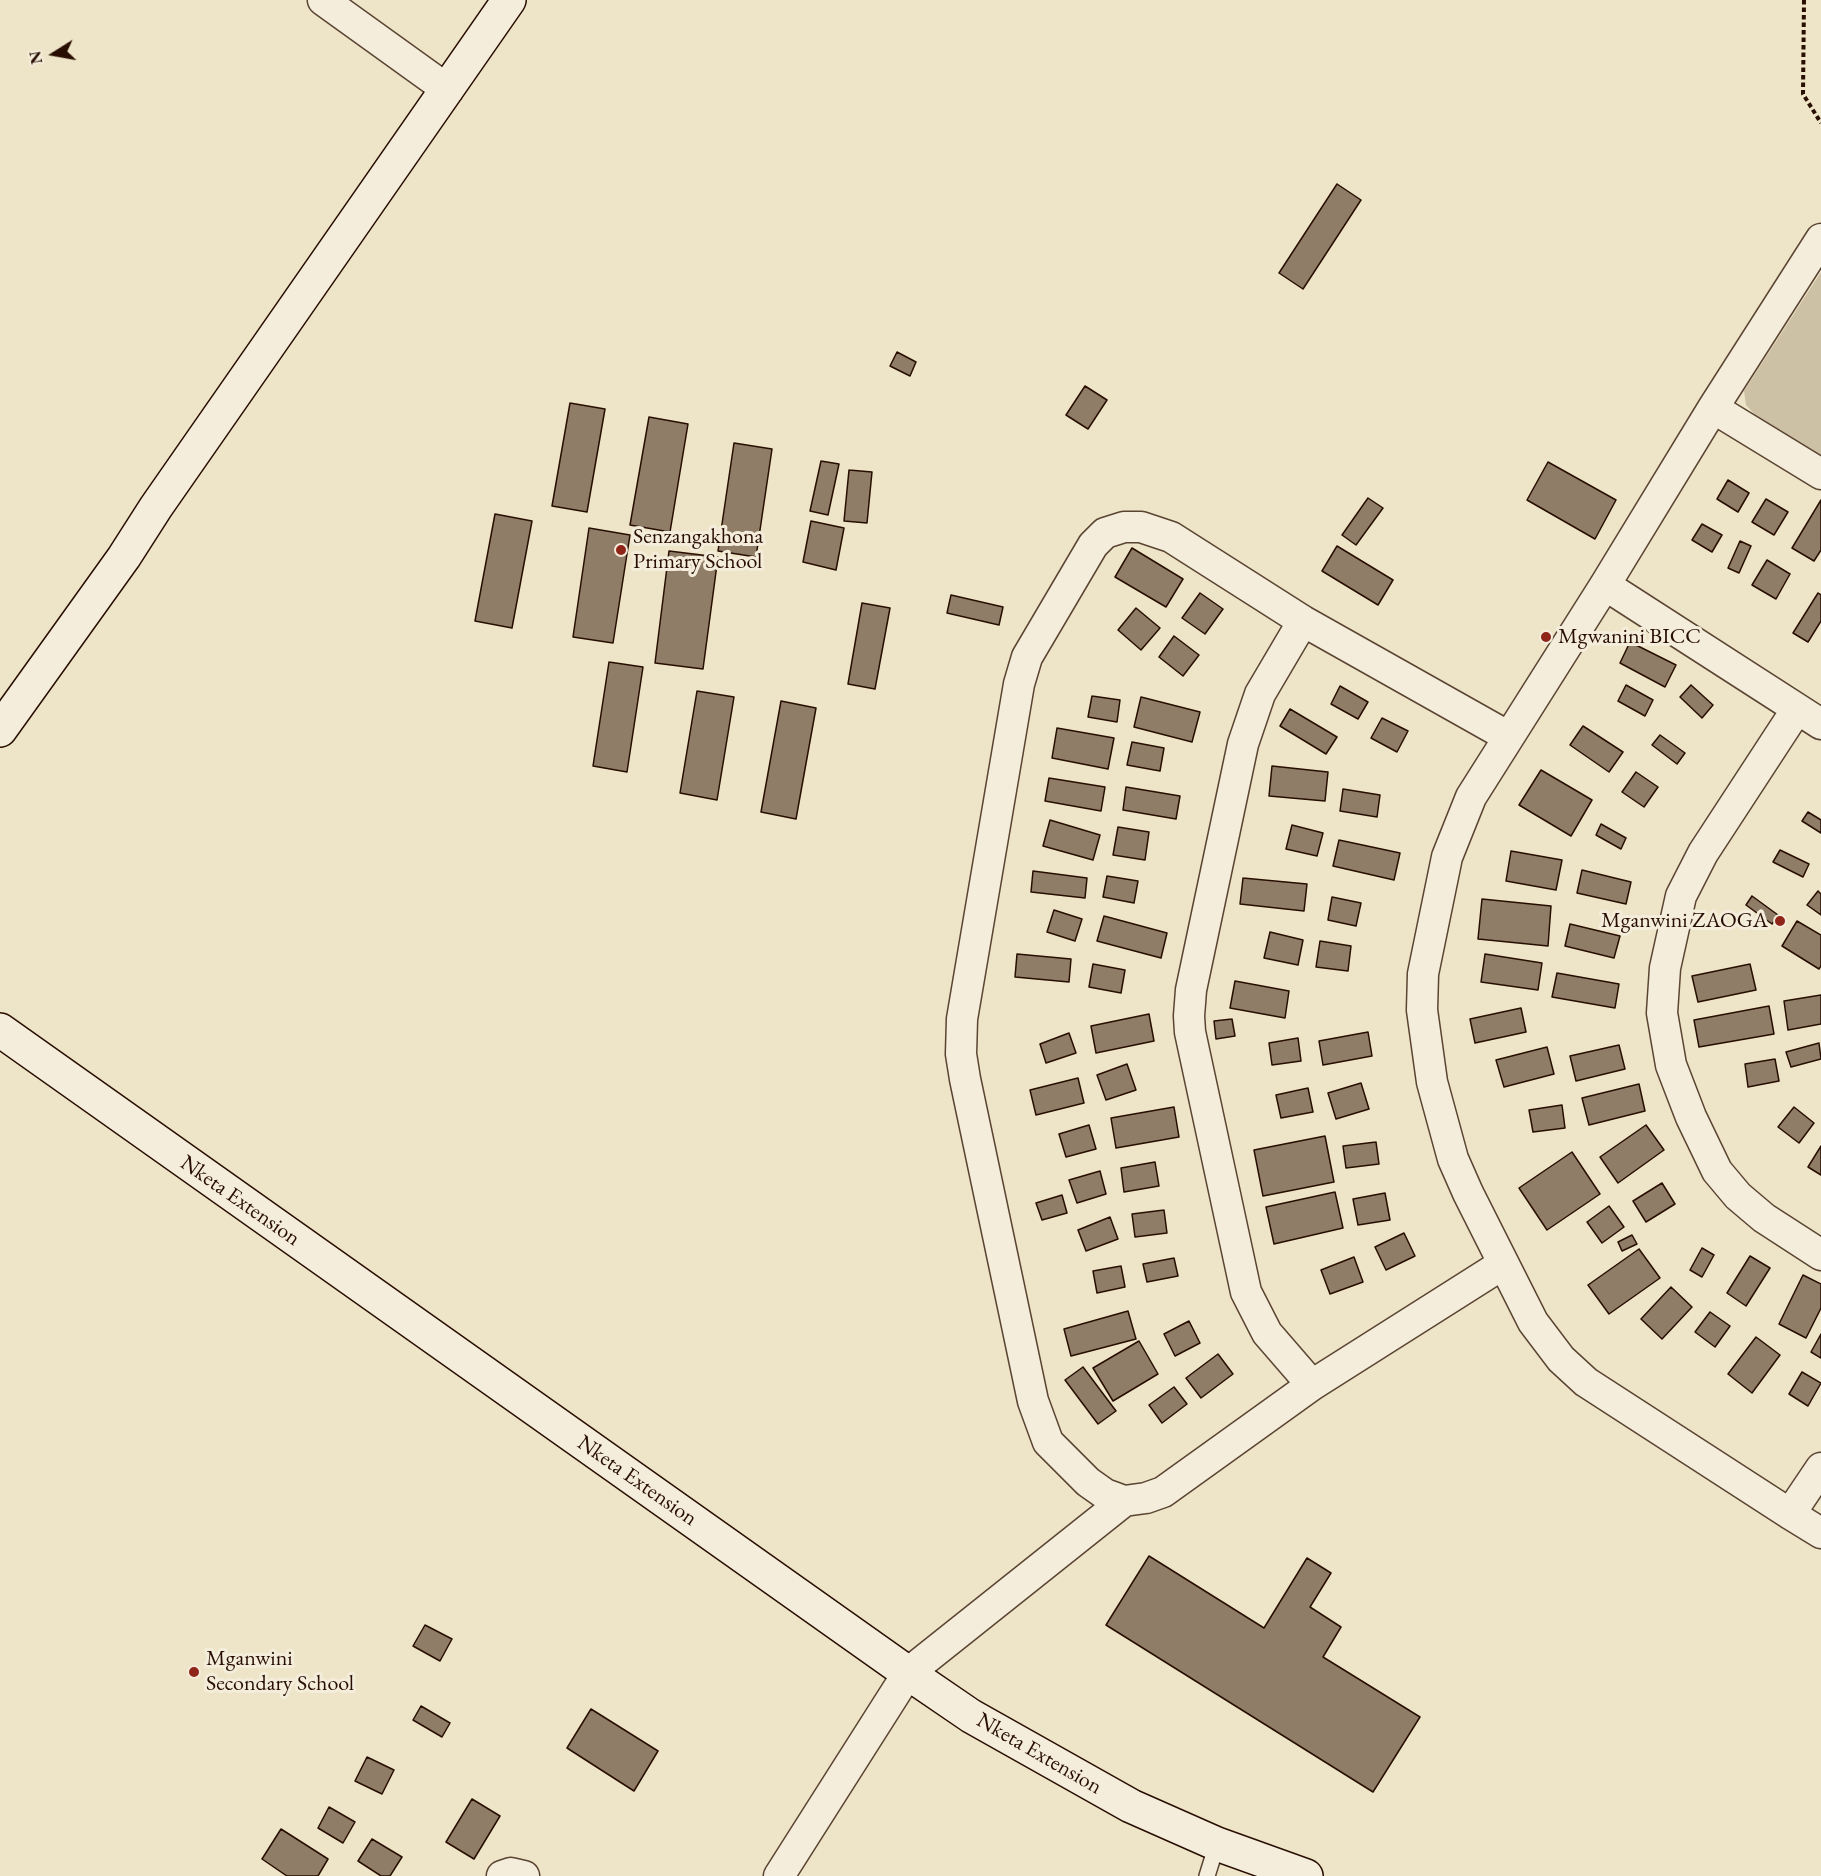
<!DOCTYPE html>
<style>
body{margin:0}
#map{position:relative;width:1821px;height:1876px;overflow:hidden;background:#eee4c7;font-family:"EB Garamond",serif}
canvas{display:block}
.north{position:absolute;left:24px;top:24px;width:60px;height:60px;-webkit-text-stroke:4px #f4eddb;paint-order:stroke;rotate:259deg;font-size:16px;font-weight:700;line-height:24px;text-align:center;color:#280e00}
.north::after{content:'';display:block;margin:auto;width:21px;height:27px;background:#280e00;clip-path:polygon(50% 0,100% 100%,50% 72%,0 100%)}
</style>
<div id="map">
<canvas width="1821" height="1876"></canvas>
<div class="north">N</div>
</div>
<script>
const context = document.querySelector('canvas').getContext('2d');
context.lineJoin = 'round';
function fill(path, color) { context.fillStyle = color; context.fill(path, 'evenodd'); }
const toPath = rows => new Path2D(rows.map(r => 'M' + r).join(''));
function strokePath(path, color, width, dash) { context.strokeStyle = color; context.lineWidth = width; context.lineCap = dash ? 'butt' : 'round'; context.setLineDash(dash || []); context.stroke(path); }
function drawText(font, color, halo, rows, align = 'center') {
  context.font = font + ' "EB Garamond",serif'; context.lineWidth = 6; context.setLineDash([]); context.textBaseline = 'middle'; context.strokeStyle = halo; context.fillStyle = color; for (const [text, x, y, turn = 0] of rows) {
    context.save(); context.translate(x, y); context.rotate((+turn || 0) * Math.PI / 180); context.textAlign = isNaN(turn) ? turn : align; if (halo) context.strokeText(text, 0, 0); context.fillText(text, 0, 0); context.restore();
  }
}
fill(toPath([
 [1821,272,1821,455,1758,418,1746,405,1744,391]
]), '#ccc0a5');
const building = toPath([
 [1337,184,1361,200,1303,289,1279,273,1337,184],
 [897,352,916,362,910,376,890,366,897,352],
 [1085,386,1107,400,1088,429,1066,415,1085,386],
 [570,403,605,409,587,512,552,506,570,403],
 [649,417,688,424,670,532,630,525,649,417],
 [734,443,772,449,756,557,718,551,734,443],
 [821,461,839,464,828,515,810,511,821,461],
 [1548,462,1616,500,1595,539,1527,500,1548,462],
 [849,470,872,472,867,523,844,521,849,470],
 [1728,480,1749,493,1738,512,1717,499,1728,480],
 [1368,498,1383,508,1356,545,1342,535,1368,498],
 [1766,499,1788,512,1774,535,1752,522,1766,499],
 [1821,500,1821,550,1814,561,1792,548,1821,500],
 [495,514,532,521,512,628,475,621,495,514],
 [811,521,844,528,836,570,803,562,811,521],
 [1702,524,1722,535,1712,552,1692,540,1702,524],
 [589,528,630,535,613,643,573,637,589,528],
 [1740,541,1751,546,1739,573,1728,568,1740,541],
 [1337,546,1393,580,1378,605,1322,571,1337,546],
 [1132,548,1183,579,1166,607,1115,577,1132,548],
 [669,551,718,557,703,669,655,663,669,551],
 [1767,560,1790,574,1776,599,1752,585,1767,560],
 [1200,593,1223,609,1205,634,1182,618,1200,593],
 [1818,593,1821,595,1821,621,1808,642,1793,633,1818,593],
 [951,595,1003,607,999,625,947,613,951,595],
 [862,603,890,608,875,689,848,684,862,603],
 [1136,608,1160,628,1141,650,1118,630,1136,608],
 [1174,636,1199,655,1183,676,1159,657,1174,636],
 [1630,642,1676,665,1665,687,1620,663,1630,642],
 [609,662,643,667,627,772,593,766,609,662],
 [1626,685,1653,700,1645,716,1618,701,1626,685],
 [1691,685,1713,705,1702,718,1680,697,1691,685],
 [1340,686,1368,702,1358,719,1331,704,1340,686],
 [697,691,734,697,717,800,680,793,697,691],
 [1092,696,1120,700,1117,722,1088,717,1092,696],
 [1141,697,1200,712,1192,742,1134,727,1141,697],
 [781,701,816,708,796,819,761,812,781,701],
 [1290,709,1337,737,1326,754,1280,726,1290,709],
 [1382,718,1408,731,1397,752,1371,738,1382,718],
 [1583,726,1623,752,1609,772,1570,745,1583,726],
 [1057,728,1114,738,1108,769,1052,758,1057,728],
 [1660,735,1685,753,1677,764,1652,745,1660,735],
 [1132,742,1164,748,1160,771,1127,765,1132,742],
 [1272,766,1328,772,1325,801,1269,796,1272,766],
 [1541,770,1592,800,1571,836,1519,805,1541,770],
 [1636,772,1658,787,1644,807,1622,792,1636,772],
 [1049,778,1105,787,1101,811,1045,801,1049,778],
 [1126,787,1180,796,1176,819,1123,810,1126,787],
 [1343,789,1380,795,1377,817,1340,811,1343,789],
 [1808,812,1821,820,1821,833,1802,821,1808,812],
 [1050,820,1100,835,1093,860,1043,846,1050,820],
 [1601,824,1626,838,1621,849,1596,835,1601,824],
 [1292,825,1323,833,1317,856,1286,849,1292,825],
 [1118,827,1149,832,1145,860,1113,855,1118,827],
 [1339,840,1400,853,1394,880,1333,866,1339,840],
 [1780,850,1809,864,1803,877,1773,862,1780,850],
 [1511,851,1562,860,1556,890,1506,881,1511,851],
 [1582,870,1631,882,1626,904,1577,893,1582,870],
 [1033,871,1087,878,1085,898,1031,892,1033,871],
 [1107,876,1138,881,1134,903,1103,897,1107,876],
 [1243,878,1307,884,1304,911,1240,904,1243,878],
 [1818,891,1821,894,1821,915,1807,905,1818,891],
 [1752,896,1778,915,1772,924,1746,905,1752,896],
 [1332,897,1361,903,1356,926,1328,920,1332,897],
 [1482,899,1551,906,1548,946,1478,939,1482,899],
 [1054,910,1082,919,1075,941,1047,932,1054,910],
 [1104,916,1167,933,1161,958,1097,941,1104,916],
 [1797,921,1821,935,1821,966,1819,969,1782,946,1797,921],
 [1570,924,1620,936,1614,958,1565,946,1570,924],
 [1270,932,1303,940,1298,965,1264,958,1270,932],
 [1320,941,1351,946,1348,971,1316,967,1320,941],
 [1017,954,1071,959,1069,982,1015,977,1017,954],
 [1485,954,1542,963,1538,990,1481,982,1485,954],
 [1093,964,1125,970,1121,993,1089,987,1093,964],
 [1750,964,1756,990,1698,1002,1692,976,1750,964],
 [1557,973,1619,984,1615,1008,1552,997,1557,973],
 [1235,981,1289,991,1285,1018,1230,1008,1235,981],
 [1821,995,1821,1024,1788,1030,1784,1001,1821,995],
 [1769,1006,1774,1034,1699,1047,1694,1020,1769,1006],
 [1521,1008,1526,1032,1475,1043,1470,1019,1521,1008],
 [1149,1014,1154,1041,1096,1053,1091,1026,1149,1014],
 [1232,1019,1235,1036,1216,1039,1214,1021,1232,1019],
 [1368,1032,1372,1056,1323,1065,1319,1041,1368,1032],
 [1069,1033,1076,1053,1046,1063,1040,1044,1069,1033],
 [1298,1038,1301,1061,1272,1065,1269,1043,1298,1038],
 [1819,1043,1821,1059,1791,1067,1786,1052,1819,1043],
 [1619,1045,1625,1069,1576,1081,1570,1056,1619,1045],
 [1547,1047,1554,1074,1504,1087,1496,1060,1547,1047],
 [1775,1059,1779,1081,1748,1087,1745,1064,1775,1059],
 [1127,1064,1136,1090,1106,1100,1097,1075,1127,1064],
 [1078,1078,1084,1103,1036,1115,1030,1090,1078,1078],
 [1361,1083,1369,1109,1336,1119,1328,1093,1361,1083],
 [1639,1084,1645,1111,1589,1125,1582,1098,1639,1084],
 [1308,1088,1313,1112,1281,1118,1276,1095,1308,1088],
 [1562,1105,1565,1128,1533,1132,1529,1110,1562,1105],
 [1174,1107,1179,1137,1116,1148,1111,1118,1174,1107],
 [1794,1107,1814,1123,1799,1143,1778,1127,1794,1107],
 [1089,1125,1096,1149,1066,1157,1059,1134,1089,1125],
 [1646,1125,1664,1150,1618,1183,1600,1157,1646,1125],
 [1325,1136,1334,1182,1263,1196,1254,1150,1325,1136],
 [1376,1142,1379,1164,1346,1168,1343,1146,1376,1142],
 [1821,1146,1821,1175,1808,1167,1821,1146],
 [1572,1152,1600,1194,1547,1230,1519,1188,1572,1152],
 [1155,1162,1159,1186,1124,1192,1121,1168,1155,1162],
 [1100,1171,1106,1194,1077,1203,1069,1180,1100,1171],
 [1662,1183,1675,1204,1646,1222,1633,1201,1662,1183],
 [1335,1192,1343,1228,1274,1244,1266,1207,1335,1192],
 [1385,1193,1390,1220,1358,1225,1353,1199,1385,1193],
 [1062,1195,1067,1213,1042,1220,1036,1203,1062,1195],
 [1609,1206,1624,1227,1602,1243,1587,1222,1609,1206],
 [1164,1210,1167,1233,1135,1237,1132,1214,1164,1210],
 [1110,1217,1118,1239,1086,1251,1078,1230,1110,1217],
 [1404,1233,1415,1256,1386,1270,1375,1247,1404,1233],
 [1632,1235,1637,1244,1622,1251,1618,1242,1632,1235],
 [1702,1248,1714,1255,1702,1277,1690,1270,1702,1248],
 [1639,1249,1660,1278,1609,1314,1588,1285,1639,1249],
 [1750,1256,1770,1268,1746,1306,1727,1293,1750,1256],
 [1354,1257,1363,1282,1330,1294,1321,1270,1354,1257],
 [1174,1258,1178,1276,1147,1282,1143,1264,1174,1258],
 [1121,1266,1125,1287,1097,1293,1093,1271,1121,1266],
 [1803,1275,1821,1284,1821,1308,1806,1338,1779,1324,1803,1275],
 [1671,1287,1692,1307,1662,1339,1641,1319,1671,1287],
 [1128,1311,1136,1339,1071,1356,1064,1329,1128,1311],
 [1710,1312,1730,1326,1715,1347,1695,1332,1710,1312],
 [1189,1321,1200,1343,1175,1356,1164,1334,1189,1321],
 [1821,1334,1821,1358,1811,1352,1821,1334],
 [1756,1337,1780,1355,1752,1393,1728,1374,1756,1337],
 [1139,1341,1158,1374,1113,1401,1093,1368,1139,1341],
 [1218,1354,1233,1374,1201,1398,1186,1378,1218,1354],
 [1083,1367,1116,1411,1098,1424,1065,1380,1083,1367],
 [1802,1372,1821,1383,1808,1406,1789,1394,1802,1372],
 [1174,1387,1187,1404,1162,1423,1149,1405,1174,1387],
 [1149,1556,1264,1628,1307,1558,1331,1573,1310,1607,1341,1627,1323,1657,1420,1717,1373,1792,1106,1625,1149,1556],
 [425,1625,452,1639,440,1661,413,1646,425,1625],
 [421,1706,450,1723,442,1737,413,1720,421,1706],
 [591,1709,658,1751,634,1791,567,1748,591,1709],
 [367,1757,394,1770,382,1794,355,1781,367,1757],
 [472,1799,500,1816,474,1859,446,1842,472,1799],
 [329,1807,355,1822,343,1843,318,1828,329,1807],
 [281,1829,328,1859,318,1876,287,1876,262,1859,281,1829],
 [372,1839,402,1857,390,1876,381,1876,358,1861,372,1839]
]);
fill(building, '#8f7d67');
strokePath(building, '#280e00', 1.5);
const lane = toPath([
 [1207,1876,1217,1844]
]);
const street = toPath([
 [323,0,448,90],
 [1821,239,1713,408,1605,585,1471,797,1447,857,1423,974,1422,1010,1432,1082,1453,1159,1468,1193,1533,1322,1561,1359,1586,1382,1790,1514,1821,1533],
 [1713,408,1821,474],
 [1605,585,1821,724],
 [1303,621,1260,694,1243,744,1191,990,1189,1016,1190,1032,1246,1292,1267,1333,1312,1385],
 [1797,709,1703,853,1681,896,1665,968,1662,1013,1671,1065,1691,1117,1717,1171,1738,1196,1764,1218,1821,1255],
 [1503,1264,1312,1385,1163,1492,1146,1498,1124,1501,1105,1494,1088,1482,1048,1442,1033,1401,965,1079,961,1054,962,1019,1019,684,1027,657,1093,545,1105,533,1124,527,1141,527,1171,537,1303,621,1509,737],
 [1790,1514,1821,1468],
 [502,1876,511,1873,524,1876],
 [779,1876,908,1673,1124,1501]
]);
const secondary = toPath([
 [0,730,124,557,156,507,509,0],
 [0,1030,908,1673,971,1716,1131,1806,1217,1844,1306,1876]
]);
strokePath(lane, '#5a4432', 18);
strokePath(street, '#5a4432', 33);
strokePath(secondary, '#280e00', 36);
strokePath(toPath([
 [1804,0,1803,94,1821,123]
]), '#280e00', 4, [4.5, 3]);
strokePath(lane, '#f4eddb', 15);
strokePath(street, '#f4eddb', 30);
strokePath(secondary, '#f4eddb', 33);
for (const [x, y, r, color] of [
 [621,550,6,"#8f2418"],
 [1546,637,6,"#8f2418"],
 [1780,921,6,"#8f2418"],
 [194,1672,6,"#8f2418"]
]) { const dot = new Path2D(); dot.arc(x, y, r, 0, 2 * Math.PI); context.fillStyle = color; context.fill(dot); strokePath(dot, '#f4eddb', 2); }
drawText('22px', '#280e00', '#f4eddb', [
 ["Senzangakhona",633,537],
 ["Primary School",633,562],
 ["Mgwanini BICC",1558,637],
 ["Mganwini ZAOGA",1768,921,"right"],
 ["Mganwini",206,1659],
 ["Secondary School",206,1684]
], 'left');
drawText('22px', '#280e00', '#f4eddb', [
 ["Nketa Extension",240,1201,35],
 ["Nketa Extension",637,1481,35],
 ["Nketa Extension",1039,1754,30]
]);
</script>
